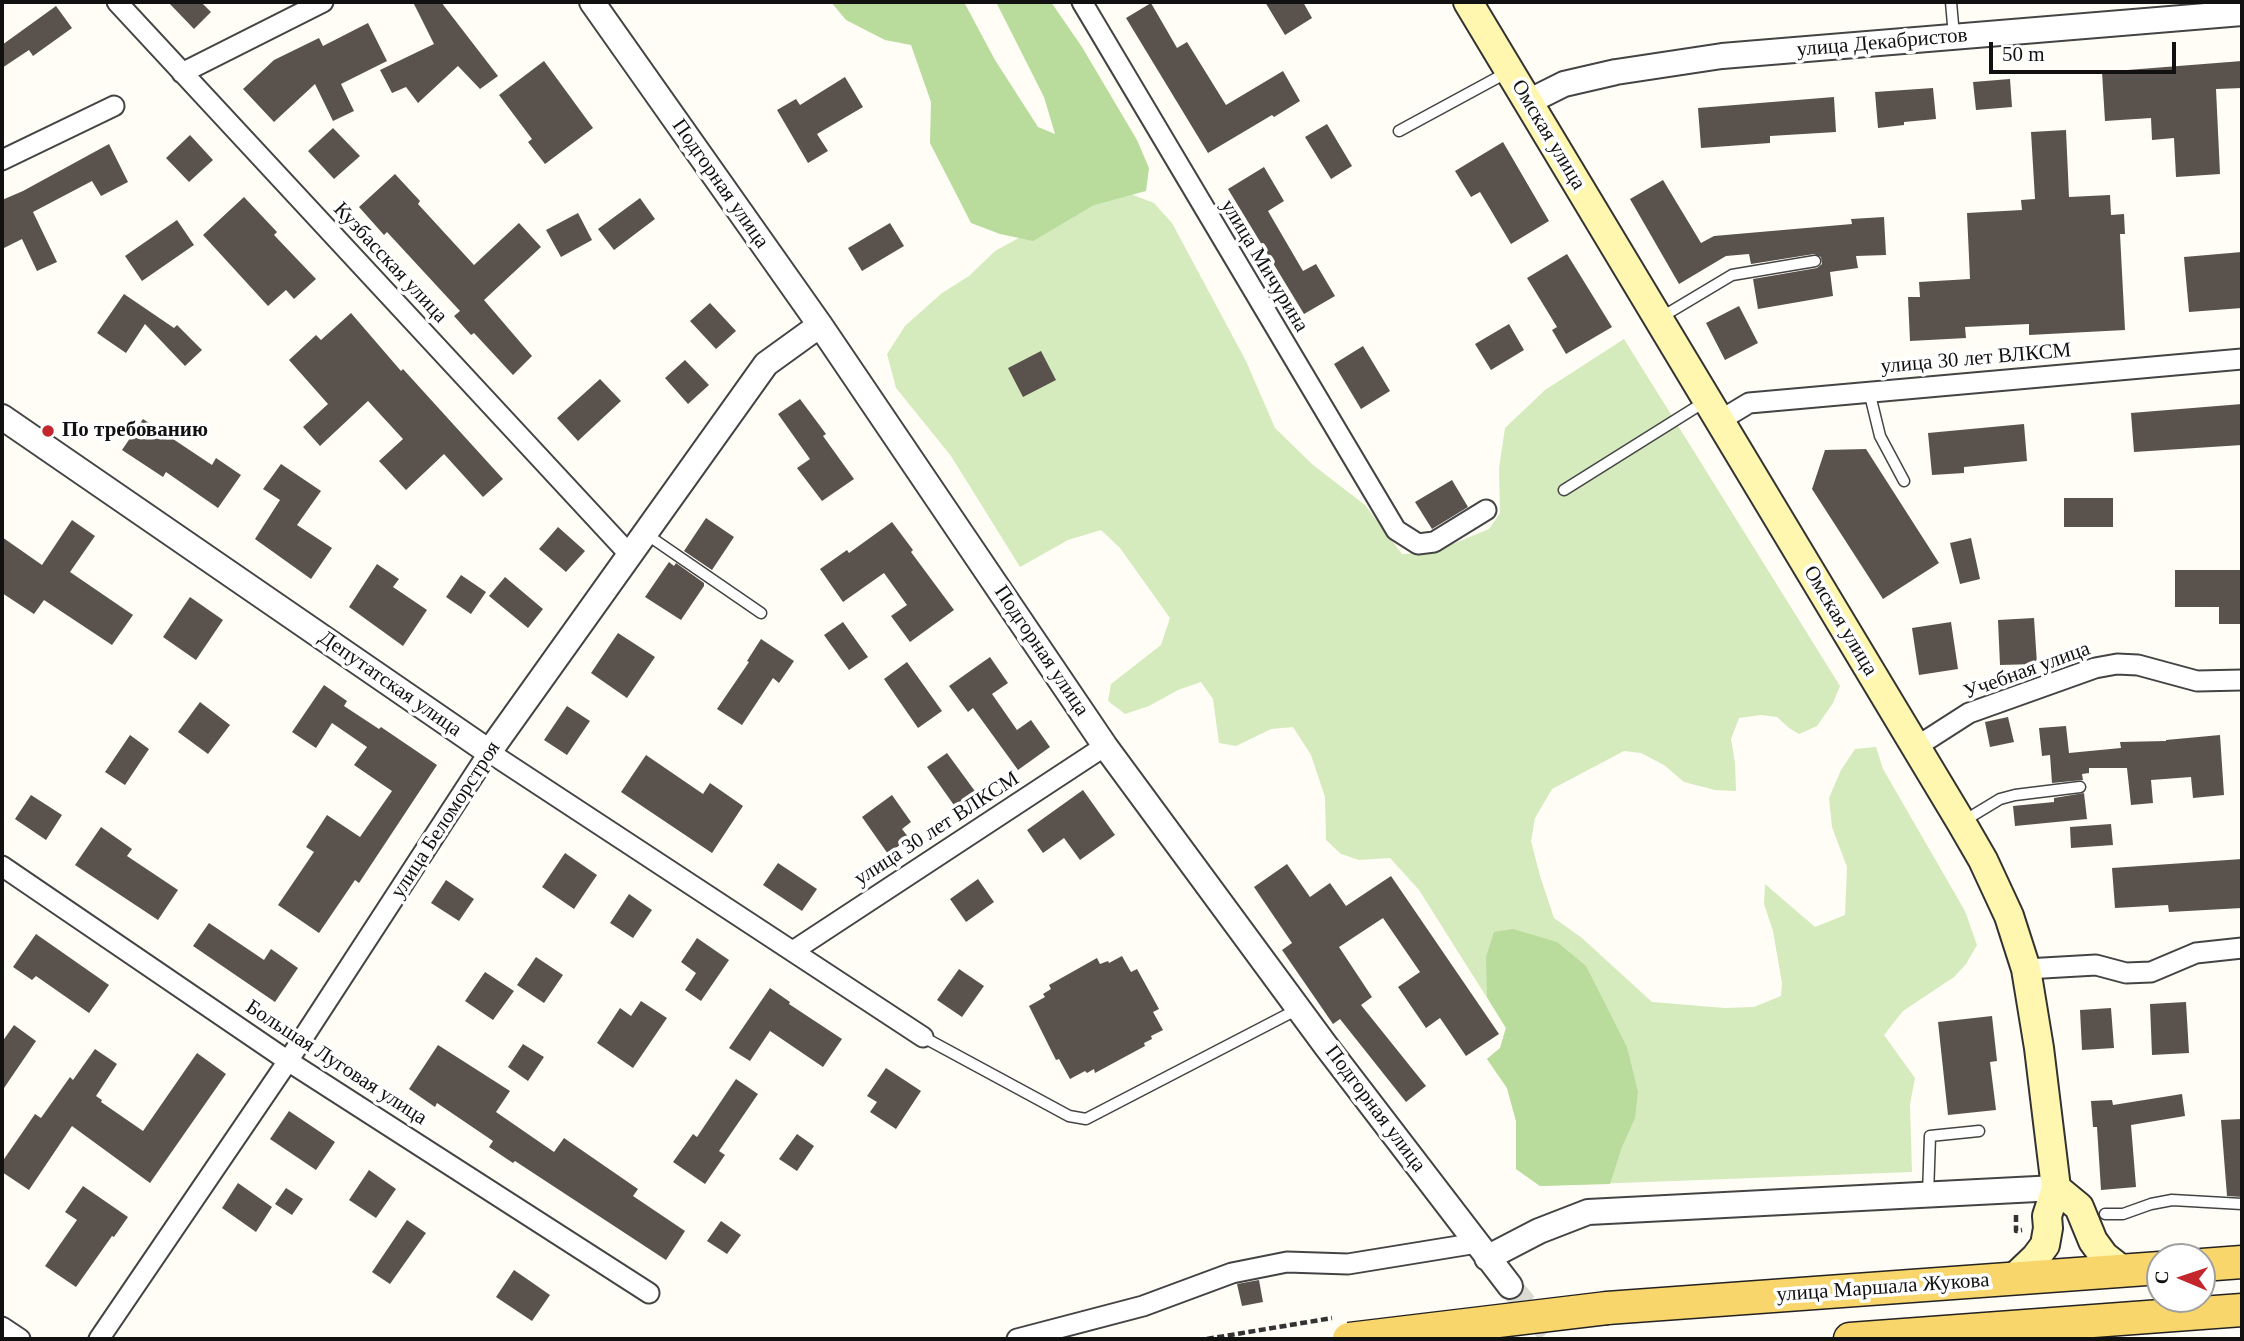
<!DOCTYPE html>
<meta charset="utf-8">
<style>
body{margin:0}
#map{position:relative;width:2244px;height:1341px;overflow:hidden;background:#fffdf5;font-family:"Times New Roman",serif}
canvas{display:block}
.frame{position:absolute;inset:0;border:4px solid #111;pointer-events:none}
.north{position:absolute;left:2146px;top:1243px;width:70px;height:70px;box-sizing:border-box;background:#fff;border:2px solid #a0a0a0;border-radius:50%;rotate:272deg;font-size:19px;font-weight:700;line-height:28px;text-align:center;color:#111}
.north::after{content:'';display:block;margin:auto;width:24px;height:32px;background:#c4262e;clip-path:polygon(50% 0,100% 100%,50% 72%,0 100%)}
.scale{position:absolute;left:1989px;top:42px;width:187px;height:32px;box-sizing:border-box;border:4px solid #111;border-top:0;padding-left:9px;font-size:21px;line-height:24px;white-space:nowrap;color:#111;-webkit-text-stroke:5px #fff;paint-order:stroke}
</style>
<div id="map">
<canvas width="2244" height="1341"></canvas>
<div class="frame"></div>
<div class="north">С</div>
<div class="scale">50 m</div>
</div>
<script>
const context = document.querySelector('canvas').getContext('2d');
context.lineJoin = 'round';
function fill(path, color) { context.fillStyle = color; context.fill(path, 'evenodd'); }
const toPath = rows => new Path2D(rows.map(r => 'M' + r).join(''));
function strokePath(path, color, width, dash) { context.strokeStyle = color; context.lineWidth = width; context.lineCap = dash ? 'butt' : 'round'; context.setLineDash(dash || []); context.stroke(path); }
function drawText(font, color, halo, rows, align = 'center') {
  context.font = font + ' "Times New Roman",serif'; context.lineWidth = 7; context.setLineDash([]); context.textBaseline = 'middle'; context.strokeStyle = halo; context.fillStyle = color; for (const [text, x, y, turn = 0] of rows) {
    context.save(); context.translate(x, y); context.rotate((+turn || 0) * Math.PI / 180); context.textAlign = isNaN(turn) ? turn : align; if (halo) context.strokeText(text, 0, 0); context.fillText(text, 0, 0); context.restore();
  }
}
fill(toPath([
 [1112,187,1154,203,1172,223,1246,361,1275,428,1313,465,1365,505,1402,554,1433,552,1489,529,1500,513,1499,468,1505,428,1545,390,1624,339,1840,686,1833,703,1817,726,1799,734,1789,728,1777,717,1761,715,1739,718,1731,739,1735,763,1736,791,1715,790,1684,782,1664,765,1641,753,1624,751,1552,789,1535,818,1531,841,1540,876,1554,918,1582,938,1652,1002,1725,1008,1754,1007,1781,996,1782,983,1773,931,1764,904,1765,884,1815,927,1845,915,1847,867,1832,827,1829,798,1841,770,1855,749,1876,747,1883,769,1965,911,1977,945,1966,964,1954,977,1903,1011,1884,1035,1915,1078,1910,1104,1912,1172,1540,1186,1516,1169,1516,1121,1507,1088,1487,1059,1500,1048,1506,1028,1419,890,1390,858,1359,860,1341,854,1326,840,1325,797,1311,755,1293,727,1271,729,1236,746,1219,743,1213,699,1201,682,1178,690,1149,706,1125,714,1108,701,1111,684,1161,645,1170,618,1120,548,1101,530,1068,540,1020,567,951,456,896,388,887,354,905,326,942,293,969,276,995,251]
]), '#d5ebbd');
fill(toPath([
 [831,2,964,2,995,60,1038,127,1055,134,1044,97,996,2,1051,2,1082,47,1137,140,1149,168,1146,191,1094,205,1033,241,1000,234,971,223,930,143,931,102,911,45,885,40,846,20],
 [1513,929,1557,942,1586,966,1627,1047,1638,1092,1635,1118,1622,1147,1610,1184,1540,1186,1516,1169,1516,1121,1507,1088,1487,1059,1500,1048,1506,1028,1487,997,1486,957,1494,932]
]), '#b9dc9c');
fill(toPath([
 [168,2,201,2,211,12,194,29],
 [413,2,441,2,498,76,480,89,458,66,418,103,406,87,392,93,380,70,434,44],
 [1265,2,1303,2,1312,18,1285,35],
 [1151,3,1177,48,1187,42,1226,105,1283,71,1300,101,1274,117,1272,115,1208,153,1126,18],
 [56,6,72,28,33,56,29,50,2,68,2,45],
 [368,23,387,61,341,84,354,111,333,121,315,84,274,122,243,89,274,60,319,38,323,46],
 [544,61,593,128,545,164,528,142,532,139,499,95],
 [2242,61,2242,88,2216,89,2220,174,2176,177,2174,138,2152,140,2151,118,2105,121,2102,72],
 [845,77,863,107,817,134,828,151,808,163,777,110,796,99,800,105],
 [2010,79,2012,107,1976,110,1973,82],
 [1933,88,1936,119,1904,122,1904,125,1878,128,1875,92],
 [1834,97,1836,132,1770,136,1770,143,1701,148,1698,108],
 [1327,124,1352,166,1331,179,1305,137],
 [333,128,360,156,334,179,308,151],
 [2066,130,2069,197,2110,195,2111,215,2124,214,2125,234,2120,234,2125,330,2029,335,2029,324,1965,327,1966,338,1910,341,1908,297,1920,297,1919,282,1970,279,1967,213,2022,210,2021,200,2035,199,2031,132],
 [190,135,213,160,189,182,166,158],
 [1503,142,1549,221,1511,244,1480,192,1471,197,1455,171],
 [109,144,128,182,101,196,92,181,33,212,57,262,37,271,22,239,2,249,2,200,23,191],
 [1264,167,1284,201,1268,211,1303,271,1316,264,1335,296,1304,314,1228,189],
 [395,174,420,201,418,204,474,265,519,223,541,247,484,300,532,356,513,375,474,333,471,335,454,316,460,311,387,232,384,235,359,207],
 [1663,180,1701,243,1714,236,1852,224,1851,219,1884,217,1886,255,1856,256,1858,268,1830,272,1833,296,1758,309,1753,279,1817,268,1822,264,1821,257,1814,254,1751,264,1749,254,1726,256,1679,284,1630,199],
 [244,197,277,232,274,235,316,279,294,299,286,290,268,306,203,235],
 [640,198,655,219,614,250,598,229],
 [578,213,592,240,561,257,546,230],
 [177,220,194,245,142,281,125,256],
 [890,223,904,246,862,271,848,248],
 [2242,252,2242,308,2189,312,2184,257],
 [1567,254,1612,327,1566,354,1552,330,1557,327,1527,278],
 [124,294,174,328,177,325,202,350,185,366,145,324,126,353,97,333],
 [710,303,736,331,716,349,690,321],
 [1739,306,1758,343,1725,360,1706,323],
 [351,313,401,371,403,369,503,479,483,497,444,454,406,490,379,461,403,439,368,401,320,446,303,427,328,404,289,360,316,335,321,340],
 [1509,324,1524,350,1491,370,1475,344],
 [1363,346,1390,391,1361,409,1334,364],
 [1041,351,1056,380,1023,397,1008,368],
 [685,360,709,385,688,404,665,378],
 [600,379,621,401,578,441,557,418],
 [800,399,826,434,823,436,854,479,822,501,797,468,810,459,778,414],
 [2242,404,2242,445,2134,452,2131,413],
 [143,419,212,465,216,458,241,475,218,508,166,472,163,477,122,450],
 [2024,424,2027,461,1964,467,1964,473,1932,475,1928,433],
 [1866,449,1939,563,1883,599,1812,489,1825,450],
 [281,464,321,491,297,525,332,548,311,579,255,539,280,500,263,489],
 [1452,480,1468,507,1432,529,1415,502],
 [2064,498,2113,498,2113,527,2064,527],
 [706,518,734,537,712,570,684,551],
 [72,520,95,536,70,572,133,615,112,645,44,600,34,614,2,593,2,537,42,565],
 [892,522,913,550,911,552,954,610,910,642,891,616,907,605,884,573,843,602,820,569,847,550,849,553],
 [558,527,585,551,566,572,539,549],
 [1971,538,1980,579,1960,584,1950,543],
 [669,562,674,566,676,563,704,583,704,586,681,620,645,597],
 [377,564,399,579,393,587,427,610,403,646,349,607],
 [2175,570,2240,570,2241,624,2219,624,2219,607,2175,607],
 [461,575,486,592,471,614,446,597],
 [505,577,543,609,528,628,489,596],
 [190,597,223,620,196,660,163,637],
 [2034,618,2037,664,2000,665,1998,620],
 [843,622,868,657,849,670,824,635],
 [1951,622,1958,669,1919,675,1912,628],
 [618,633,655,657,627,698,591,673],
 [761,639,794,661,779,683,773,678,742,725,717,709,749,662,747,661],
 [990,657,1008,683,992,694,1017,730,1031,720,1050,747,1018,770,973,708,968,712,949,686],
 [907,662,942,711,918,728,884,679],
 [324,685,347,701,344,706,379,729,381,727,437,765,359,883,355,880,319,933,278,905,314,852,306,847,327,815,360,837,392,791,354,765,367,747,332,723,316,748,292,732],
 [200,702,230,725,208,754,178,732],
 [567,706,590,721,567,755,544,740],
 [2008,717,2014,742,1990,747,1985,722],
 [2066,726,2069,753,2121,748,2120,742,2166,741,2166,740,2220,735,2224,795,2193,798,2191,777,2151,780,2153,803,2131,805,2127,768,2089,768,2089,773,2082,774,2083,780,2052,783,2050,755,2042,756,2039,728],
 [130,735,149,749,125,785,105,772],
 [947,753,977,794,956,808,927,767],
 [646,755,703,794,710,783,743,806,712,853,621,792],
 [1083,790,1115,835,1080,860,1064,838,1043,853,1027,830],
 [2084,793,2087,819,2015,826,2013,806,2054,802,2054,798],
 [31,795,62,815,46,840,15,819],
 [892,795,911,822,902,829,909,838,888,854,862,817],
 [2111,824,2113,845,2071,848,2070,827],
 [101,827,132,849,127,856,178,890,158,920,75,865],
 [565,853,597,875,574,909,542,887],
 [2242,859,2242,908,2169,912,2168,905,2115,908,2112,868],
 [778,863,817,889,802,911,763,885],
 [1287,864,1310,897,1330,883,1346,906,1391,876,1499,1034,1466,1056,1440,1018,1426,1028,1398,987,1420,972,1383,918,1339,947,1372,997,1361,1005,1426,1086,1406,1102,1340,1019,1333,1024,1282,950,1292,943,1254,887],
 [978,879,994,902,966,922,950,899],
 [446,880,474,899,459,921,431,903],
 [629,894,652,910,633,938,610,923],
 [209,923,264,960,271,949,298,968,275,1002,193,946],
 [36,934,109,985,89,1013,36,976,32,980,13,967],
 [697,938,729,960,701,1001,685,990,696,973,681,962],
 [1122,956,1131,972,1137,969,1159,1009,1153,1012,1163,1030,1151,1036,1152,1039,1144,1043,1145,1046,1095,1073,1094,1069,1087,1073,1085,1071,1070,1079,1059,1059,1056,1060,1029,1006,1045,997,1043,994,1051,989,1049,985,1097,958,1100,964,1108,961,1109,963],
 [536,957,563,975,544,1003,517,985],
 [959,969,984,986,962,1017,937,1000],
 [485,972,514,991,493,1020,465,1001],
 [770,988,790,1002,789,1004,842,1039,823,1067,770,1031,750,1061,729,1048],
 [641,1001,667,1018,633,1068,597,1043,620,1008,631,1016],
 [2186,1002,2189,1053,2152,1055,2150,1004],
 [2111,1008,2114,1048,2082,1050,2080,1010],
 [1992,1016,1997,1061,1990,1062,1996,1110,1948,1115,1938,1022],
 [14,1025,36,1041,2,1091,2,1042],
 [523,1044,544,1057,528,1081,508,1067],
 [438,1045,510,1091,496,1112,554,1152,564,1138,638,1189,633,1196,685,1231,666,1260,515,1161,513,1163,489,1147,493,1141,437,1103,435,1107,409,1089],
 [95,1049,117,1064,96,1096,102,1100,101,1102,143,1131,197,1053,226,1074,150,1183,72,1126,29,1190,2,1172,2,1162,35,1114,41,1118,70,1077,73,1080],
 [886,1068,921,1091,896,1129,870,1112,877,1102,867,1096],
 [736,1079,758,1094,719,1151,725,1155,705,1184,673,1162,693,1134,697,1137],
 [2182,1094,2185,1116,2131,1125,2136,1187,2101,1190,2097,1127,2093,1127,2091,1101,2112,1100,2113,1105],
 [289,1111,335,1142,316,1170,270,1139],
 [2242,1119,2242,1197,2227,1196,2221,1120],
 [797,1134,814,1146,797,1171,779,1159],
 [369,1170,396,1189,376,1218,349,1200],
 [238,1183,272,1207,256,1232,222,1208],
 [83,1186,128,1217,114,1237,112,1236,76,1287,45,1266,77,1220,65,1212],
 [286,1188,303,1199,292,1215,275,1204],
 [407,1220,426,1233,390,1284,372,1272],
 [721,1221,741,1235,727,1254,707,1241],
 [514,1270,550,1295,532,1321,496,1297],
 [1259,1280,1263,1302,1242,1306,1237,1284]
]), '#5a524d');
strokePath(toPath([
 [1510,1286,1554,1339]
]), '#dbdad3', 24, [24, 12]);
const service = toPath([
 [1951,2,1954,36],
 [1399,131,1506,73],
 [1660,318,1732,275,1815,261],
 [1869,391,1880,436,1904,481],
 [1564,490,1706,401],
 [646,534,761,613],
 [1962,822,2000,799,2015,795,2080,787],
 [923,1037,1069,1116,1086,1119,1298,1009],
 [1928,1195,1930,1136,1979,1131],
 [2105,1214,2123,1214,2151,1204,2172,1200,2242,1204]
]);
const minor = toPath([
 [117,2,630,555],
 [1082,2,1396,530,1418,544,1434,542,1486,510],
 [182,73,323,2],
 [2,160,114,106],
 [1719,421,1749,403,2242,359],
 [1916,747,1969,713,2095,668,2117,664,2138,665,2197,681,2242,680],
 [2,866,288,1061,649,1293],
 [793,951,1105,746],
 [2026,969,2096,965,2126,973,2151,972,2196,953,2242,948],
 [2,1327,20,1339],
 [99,1339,288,1061,489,752,923,1037],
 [1017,1339,1143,1306,1232,1273,1287,1262,1348,1264,1477,1243]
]);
const tertiary = toPath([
 [592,2,820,325,1105,746,1326,1046,1510,1286],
 [1528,102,1564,84,1616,72,1722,56,2242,13],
 [2,417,489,752,766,364,820,325],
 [1487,1258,1539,1231,1588,1212,2056,1188]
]);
const secondary = toPath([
 [1468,2,1961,822,1983,860,2009,916,2026,969,2039,1048,2056,1188,2047,1216,2048,1228,2045,1245,2036,1257,2013,1279],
 [2056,1188,2079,1207,2093,1241,2104,1256,2123,1271]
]);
const primary = toPath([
 [2202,1265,2242,1262],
 [1607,1308,2160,1268],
 [1850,1339,2242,1310]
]);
strokePath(service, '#444', 13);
strokePath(minor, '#444', 23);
strokePath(tertiary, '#444', 28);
strokePath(secondary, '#333', 32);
strokePath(primary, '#222', 35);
strokePath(toPath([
 [2016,1215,2016,1231,2022,1230]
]), '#333', 4.5, [7, 3.5]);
strokePath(service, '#fff', 10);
strokePath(minor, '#fff', 19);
strokePath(tertiary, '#fff', 24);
strokePath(secondary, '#fff6b0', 28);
strokePath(primary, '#f9d66b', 32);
const primaryBridge = toPath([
 [1349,1339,1607,1308]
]);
strokePath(primaryBridge, '#222', 35, []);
strokePath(toPath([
 [1207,1339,1332,1318]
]), '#333', 4.5, [7, 3.5]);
strokePath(primaryBridge, '#f9d66b', 32);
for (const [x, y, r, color] of [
 [48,431,7,"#c4262e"]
]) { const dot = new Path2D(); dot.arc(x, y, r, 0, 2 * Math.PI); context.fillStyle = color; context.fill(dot); strokePath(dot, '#fff', 2.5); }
drawText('21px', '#111', '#fff', [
 ["улица Декабристов",1882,43,-5],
 ["Омская улица",1548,135,59],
 ["Подгорная улица",720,184,55],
 ["Кузбасская улица",390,263,47],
 ["улица Мичурина",1264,266,59],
 ["улица 30 лет ВЛКСМ",1976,359,-5],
 ["Омская улица",1840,621,59],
 ["Подгорная улица",1041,651,56],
 ["Учебная улица",2027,671,-20],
 ["Депутатская улица",390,684,35],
 ["улица Беломорстроя",446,820,-57],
 ["улица 30 лет ВЛКСМ",937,829,-33],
 ["Большая Луговая улица",336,1063,33],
 ["Подгорная улица",1375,1109,53],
 ["улица Маршала Жукова",1883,1288,-4]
]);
drawText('bold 21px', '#111', '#fff', [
 ["По требованию",62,431]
], 'left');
</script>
